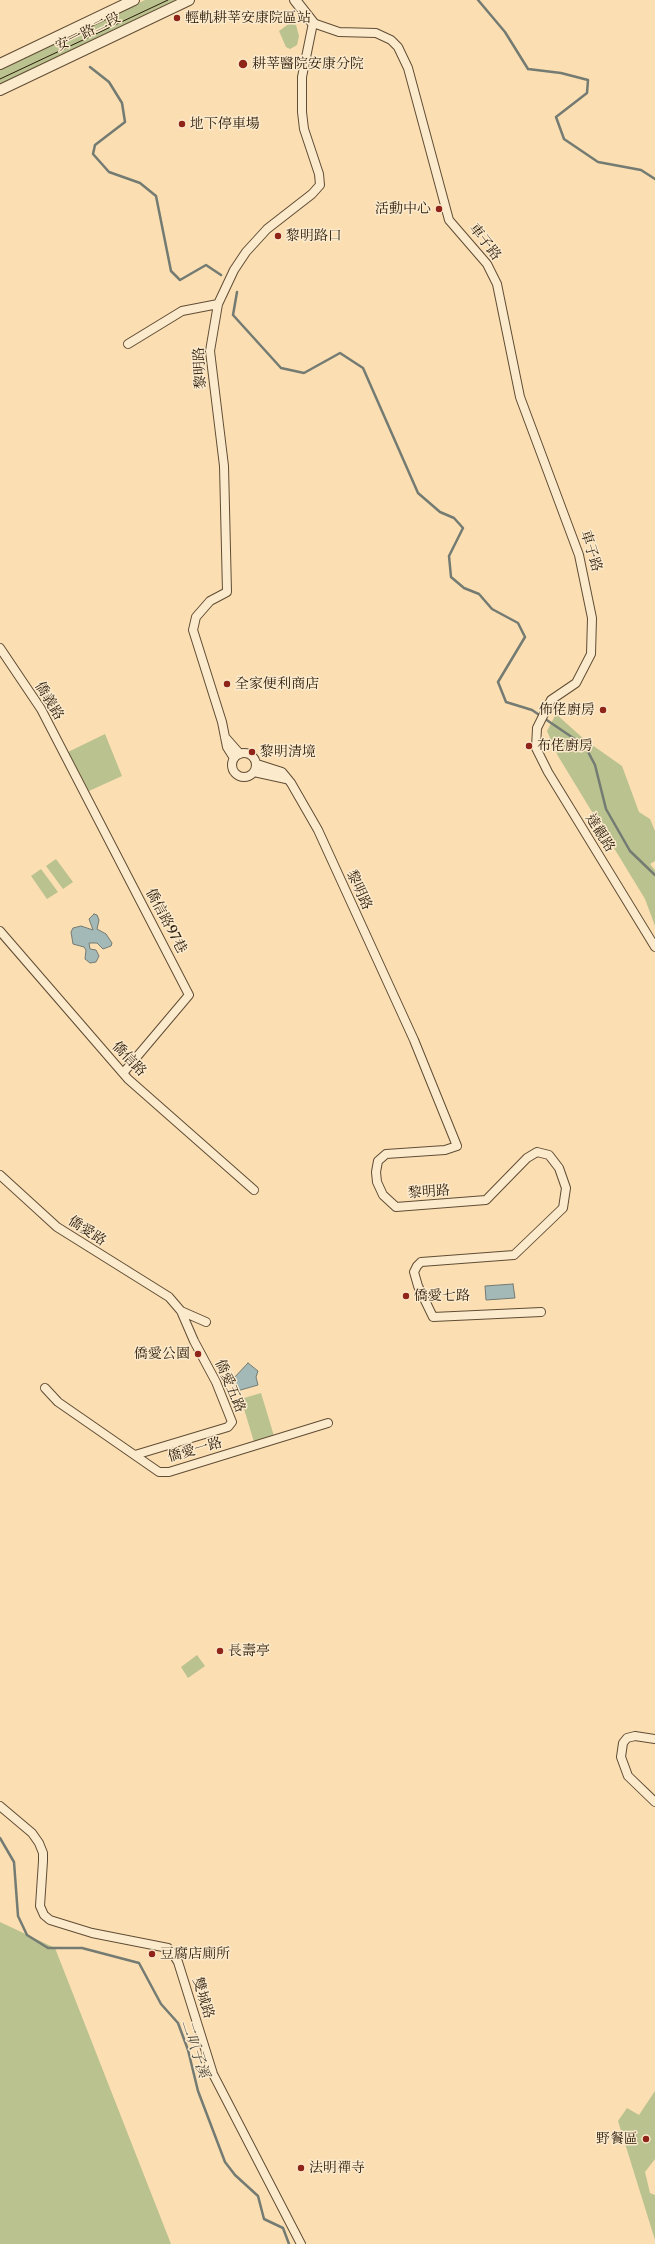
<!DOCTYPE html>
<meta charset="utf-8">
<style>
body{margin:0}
canvas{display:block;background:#fbdeb1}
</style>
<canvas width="655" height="2244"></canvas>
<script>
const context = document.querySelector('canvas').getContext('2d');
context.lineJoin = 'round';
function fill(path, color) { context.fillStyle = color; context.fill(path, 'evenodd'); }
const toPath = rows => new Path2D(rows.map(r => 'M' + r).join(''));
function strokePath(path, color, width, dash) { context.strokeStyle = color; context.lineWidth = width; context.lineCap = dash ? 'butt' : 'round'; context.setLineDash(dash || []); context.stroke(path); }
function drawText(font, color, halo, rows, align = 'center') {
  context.font = font + ' "Libre Caslon Text","Noto Serif TC",serif'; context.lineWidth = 3; context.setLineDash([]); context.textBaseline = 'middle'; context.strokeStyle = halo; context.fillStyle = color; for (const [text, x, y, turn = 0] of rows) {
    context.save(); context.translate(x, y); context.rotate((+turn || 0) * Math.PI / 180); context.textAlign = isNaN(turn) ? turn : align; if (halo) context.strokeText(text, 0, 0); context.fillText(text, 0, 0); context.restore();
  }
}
fill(toPath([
 [145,0,176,0,0,84,0,69],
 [290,23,296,25,299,36,297,45,290,49,286,47,279,31],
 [556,714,585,740,622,766,639,812,650,819,655,831,655,861,650,864,655,870,655,926,645,899,558,756,547,731],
 [105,734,122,776,89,791,68,752],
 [56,859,73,882,63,889,46,866],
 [41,869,58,892,47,899,31,876],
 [261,1393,274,1436,254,1442,241,1399],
 [197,1655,205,1666,188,1678,181,1667],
 [0,1922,55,1948,171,2244,0,2244],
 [655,2091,655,2159,645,2172,650,2193,655,2195,655,2240,618,2121,627,2108,639,2115]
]), '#bac28f');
const water = toPath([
 [94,914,97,915,99,920,97,929,106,934,112,943,111,946,103,949,97,943,89,943,90,949,96,950,99,956,96,962,90,963,85,959,86,950,84,947,73,944,71,932,73,928,81,926,93,930,89,919,94,914],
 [513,1284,515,1298,486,1300,485,1286,513,1284],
 [248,1363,258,1371,256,1377,258,1385,237,1391,233,1379,248,1363]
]);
fill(water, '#a3b9b7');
strokePath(water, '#737b73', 1);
strokePath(toPath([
 [478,0,505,32,528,69,561,73,588,80,587,93,556,117,564,139,598,162,641,170,655,179],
 [90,67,109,82,122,103,125,122,95,145,93,154,109,172,140,183,156,196,171,271,180,280,206,265,221,275],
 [237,292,233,315,281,368,304,373,340,353,363,368,418,493,440,512,454,518,463,528,449,556,451,577,464,588,479,594,492,609,518,623,525,637,498,682,506,702,532,710,585,746,595,765,606,809,630,851,655,875],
 [0,1838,14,1862,18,1916,27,1935,48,1948,82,1948,139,1963,161,2004,178,2023,188,2050,198,2091,225,2162,235,2175,258,2196,264,2219,283,2228,289,2244]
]), '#737b73', 2.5);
const minor = toPath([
 [128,344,182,311,218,304],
 [0,648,41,709,189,995,124,1072],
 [225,737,240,754],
 '232 765a12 12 0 1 1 24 0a12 12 0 1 1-24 0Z',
 [234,758,227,747,222,722,193,630,196,617,210,601,227,592,224,466,210,351,218,304,234,270,246,252,267,229,312,194,320,185,319,174,304,129,302,112,302,77,313,23,339,32,376,33,391,40,398,47,408,68,449,220,487,264,497,284,520,397,579,555,592,618,591,654,576,683,551,700,537,728,536,748,548,772,655,947],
 [257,764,282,772,291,783,318,830,414,1040,457,1146,445,1150,386,1154,378,1161,376,1172,377,1182,383,1195,396,1207,486,1200,527,1158,537,1152,549,1155,559,1168,566,1188,563,1208,514,1255,421,1262,417,1266,414,1272,418,1286,433,1317,541,1312],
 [254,772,286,779],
 [0,931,128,1079,254,1190],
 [0,1175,57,1227,169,1297,181,1311,194,1341,216,1382,232,1422,228,1427,135,1455],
 [181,1311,206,1322],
 [45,1388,58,1402,159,1472,169,1472,328,1423],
 [655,1739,635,1736,627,1738,623,1743,621,1757,628,1776,655,1802],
 [0,1806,32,1833,39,1843,43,1853,43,1861,40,1906,44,1915,50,1920,92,1933,168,1948,173,1954,178,1962,213,2074,301,2244]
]);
const tertiary = toPath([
 [295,0,313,23],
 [0,64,134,0],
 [0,90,189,0]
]);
strokePath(minor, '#604d35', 10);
strokePath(tertiary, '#604d35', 12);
strokePath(minor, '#fceacc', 8);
strokePath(tertiary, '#fceacc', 10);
strokePath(toPath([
 [0,79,168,0]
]), '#2c1d0c', 1);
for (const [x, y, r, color] of [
 [177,18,4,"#8f2418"],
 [243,64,5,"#8f2418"],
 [182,124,4,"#8f2418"],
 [439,209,4,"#8f2418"],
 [278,236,4,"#8f2418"],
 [227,684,4,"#8f2418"],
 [603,710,4,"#8f2418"],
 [529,746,4,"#8f2418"],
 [252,752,4,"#8f2418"],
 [406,1296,4,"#8f2418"],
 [198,1354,4,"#8f2418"],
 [220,1651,4,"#8f2418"],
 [152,1954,4,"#8f2418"],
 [646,2139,4,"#8f2418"],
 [301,2168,4,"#8f2418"]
]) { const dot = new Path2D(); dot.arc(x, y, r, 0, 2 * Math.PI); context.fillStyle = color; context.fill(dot); strokePath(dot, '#fceacc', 1.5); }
drawText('14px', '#2c1d0c', '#fceacc', [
 ["輕軌耕莘安康院區站",185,18],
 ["耕莘醫院安康分院",252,64],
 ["地下停車場",190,124],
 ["活動中心",431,209,"right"],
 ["黎明路口",286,236],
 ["全家便利商店",235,684],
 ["佈佬廚房",595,710,"right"],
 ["布佬廚房",537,746],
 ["黎明清境",260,752],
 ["僑愛七路",414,1296],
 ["僑愛公園",190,1354,"right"],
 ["長壽亭",228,1651],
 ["豆腐店廁所",160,1954],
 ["野餐區",638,2139,"right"],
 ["法明禪寺",309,2168]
], 'left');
drawText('14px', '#2c1d0c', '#fceacc', [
 ["安一路二段",88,32,-26],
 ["車子路",485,242,52],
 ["黎明路",200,368,-93],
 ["車子路",591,551,73],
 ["僑義路",49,701,59],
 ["達觀路",600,833,58],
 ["黎明路",359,890,66],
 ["僑信路97巷",166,921,62],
 ["僑信路",129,1059,46],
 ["黎明路",429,1192,-4],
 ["僑愛路",87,1231,33],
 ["僑愛五路",230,1386,67],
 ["僑愛一路",195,1450,-16],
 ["雙城路",203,1998,73]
]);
drawText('italic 15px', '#504c3f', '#fceacc', [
 ["二叭子溪",195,2049,72]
]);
</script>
